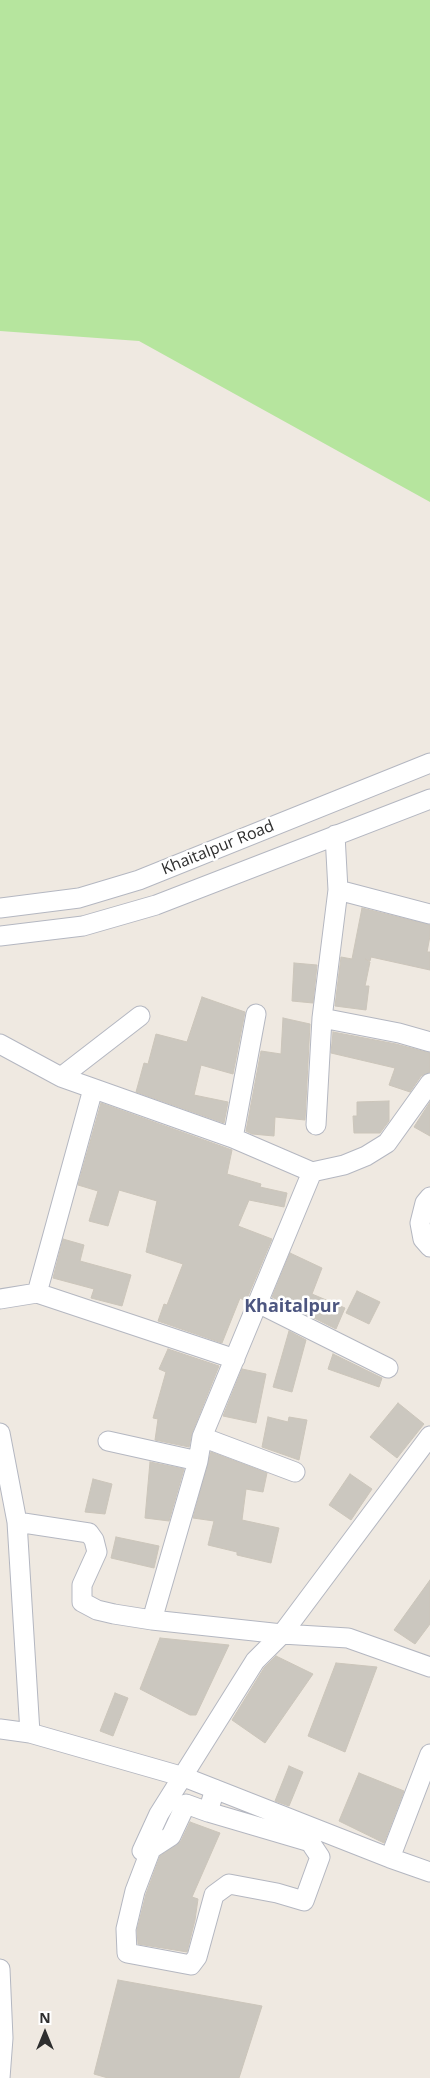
<!DOCTYPE html>
<style>
body{margin:0}
#map{position:relative;width:430px;height:2078px;overflow:hidden;background:#efe9e1;font-family:"Open Sans",sans-serif}
canvas{display:block}
.north{position:absolute;left:20px;top:2008px;width:50px;height:50px;-webkit-text-stroke:4px #fff;paint-order:stroke;rotate:0deg;font-size:14px;font-weight:700;line-height:20px;text-align:center;color:#2e2e2e}
.north::after{content:'';display:block;margin:auto;width:18px;height:22px;background:#2e2e2e;clip-path:polygon(50% 0,100% 100%,50% 72%,0 100%)}
</style>
<div id="map">
<canvas width="430" height="2078"></canvas>
<div class="north">N</div>
</div>
<script>
const context = document.querySelector('canvas').getContext('2d');
context.lineJoin = 'round';
function fill(path, color) { context.fillStyle = color; context.fill(path, 'evenodd'); }
const toPath = rows => new Path2D(rows.map(r => 'M' + r).join(''));
function strokePath(path, color, width, dash) { context.strokeStyle = color; context.lineWidth = width; context.lineCap = dash ? 'butt' : 'round'; context.setLineDash(dash || []); context.stroke(path); }
function drawText(font, color, halo, rows, align = 'center') {
  context.font = font + ' "Open Sans",sans-serif'; context.lineWidth = 5; context.setLineDash([]); context.textBaseline = 'middle'; context.strokeStyle = halo; context.fillStyle = color; for (const [text, x, y, turn = 0] of rows) {
    context.save(); context.translate(x, y); context.rotate((+turn || 0) * Math.PI / 180); context.textAlign = isNaN(turn) ? turn : align; if (halo) context.strokeText(text, 0, 0); context.fillText(text, 0, 0); context.restore();
  }
}
fill(toPath([
 [0,0,430,0,430,502,139,341,0,331]
]), '#b6e59e');
const building = toPath([
 [362,908,430,925,430,936,427,952,430,952,430,970,371,957,370,961,365,959,370,962,365,986,369,986,366,1010,335,1006,341,957,352,959,362,908],
 [294,963,317,965,313,1003,292,1001,294,963],
 [202,997,245,1012,233,1074,201,1065,194,1095,228,1102,224,1123,136,1092,144,1063,148,1064,156,1034,187,1042,202,997],
 [283,1018,310,1024,305,1120,275,1117,274,1136,252,1134,246,1131,261,1051,281,1054,283,1018],
 [333,1032,396,1044,430,1053,430,1072,421,1076,410,1092,389,1085,395,1068,331,1053,333,1032],
 [389,1101,389,1121,380,1133,354,1133,353,1116,357,1116,357,1102,389,1101],
 [430,1102,430,1136,414,1127,430,1102],
 [101,1103,232,1150,227,1174,261,1184,260,1187,287,1193,284,1207,249,1200,238,1226,272,1239,246,1301,240,1298,222,1343,158,1321,164,1304,167,1305,183,1264,146,1252,157,1201,119,1190,108,1226,89,1221,98,1191,78,1185,101,1103],
 [63,1239,84,1245,80,1261,131,1275,122,1306,91,1298,94,1289,53,1278,63,1239],
 [290,1253,322,1268,312,1294,345,1308,336,1329,272,1297,290,1253],
 [357,1291,380,1302,369,1324,346,1313,357,1291],
 [289,1331,306,1340,292,1392,273,1387,289,1331],
 [168,1349,219,1366,192,1433,189,1447,155,1440,158,1419,153,1418,166,1372,159,1369,168,1349],
 [333,1354,382,1378,379,1387,328,1369,333,1354],
 [242,1369,266,1374,256,1423,223,1416,242,1369],
 [398,1403,424,1424,397,1458,370,1437,398,1403],
 [268,1417,288,1422,289,1417,307,1420,299,1460,262,1447,268,1417],
 [211,1452,267,1473,263,1492,246,1489,242,1520,279,1528,271,1563,237,1555,237,1552,208,1545,214,1521,193,1518,211,1452],
 [150,1462,184,1469,169,1521,145,1518,150,1462],
 [350,1474,372,1489,351,1520,329,1505,350,1474],
 [93,1479,112,1484,105,1514,85,1512,93,1479],
 [116,1537,159,1546,154,1568,111,1558,116,1537],
 [430,1580,430,1624,415,1644,394,1630,430,1580],
 [160,1638,229,1645,196,1715,190,1715,140,1689,160,1638],
 [276,1656,313,1674,265,1743,232,1720,264,1668,276,1656],
 [336,1663,377,1667,345,1752,308,1736,336,1663],
 [115,1693,128,1698,113,1736,100,1731,115,1693],
 [289,1766,303,1772,289,1806,275,1801,289,1766],
 [359,1773,404,1791,384,1843,339,1821,359,1773],
 [190,1822,220,1833,192,1897,198,1899,195,1920,187,1952,138,1944,137,1930,146,1894,160,1856,181,1841,190,1822],
 [118,1980,262,2006,239,2078,108,2078,94,2074,118,1980]
]);
fill(building, '#cbc7bf');
strokePath(building, '#cbc5ba', 1);
const minor = toPath([
 [338,890,430,914],
 [0,908,79,898,139,880,430,763],
 [0,936,83,926,156,905,430,799],
 [322,1018,399,1033,430,1042],
 [0,1044,61,1077,233,1138,312,1172],
 [61,1077,140,1016],
 [316,1125,322,1018,338,890,335,835],
 [233,1138,256,1014],
 [430,1197,425,1203,420,1223,423,1239,430,1247],
 [37,1293,93,1089],
 [0,1299,37,1293,235,1359],
 [258,1303,388,1368],
 [0,1433,17,1522,30,1733],
 [202,1437,295,1472],
 [108,1441,198,1461],
 [17,1522,89,1533,94,1540,97,1552,82,1585,82,1602,97,1610,114,1614,152,1620,282,1634,348,1638,430,1667],
 [152,1620,198,1461,202,1437,312,1172,344,1165,366,1156,387,1143,430,1083],
 [0,1729,30,1733,184,1777,390,1858,430,1872],
 [208,1812,310,1842,320,1857,304,1901,277,1893,229,1884,214,1895,197,1957,191,1965,127,1953,126,1929,135,1891,151,1849,171,1836,186,1804,208,1812,215,1789],
 [142,1851,159,1814,255,1661,282,1634,430,1436],
 [390,1858,430,1754],
 [0,1969,3,2038,0,2078]
]);
strokePath(minor, '#b4b7c1', 21);
strokePath(minor, '#fff', 19);
drawText('16px', '#2e2e2e', '#fff', [
 ["Khaitalpur Road",218,848,-22]
]);
drawText('bold 18px', '#4d5680', '#fff', [
 ["Khaitalpur",292,1307]
]);
</script>
